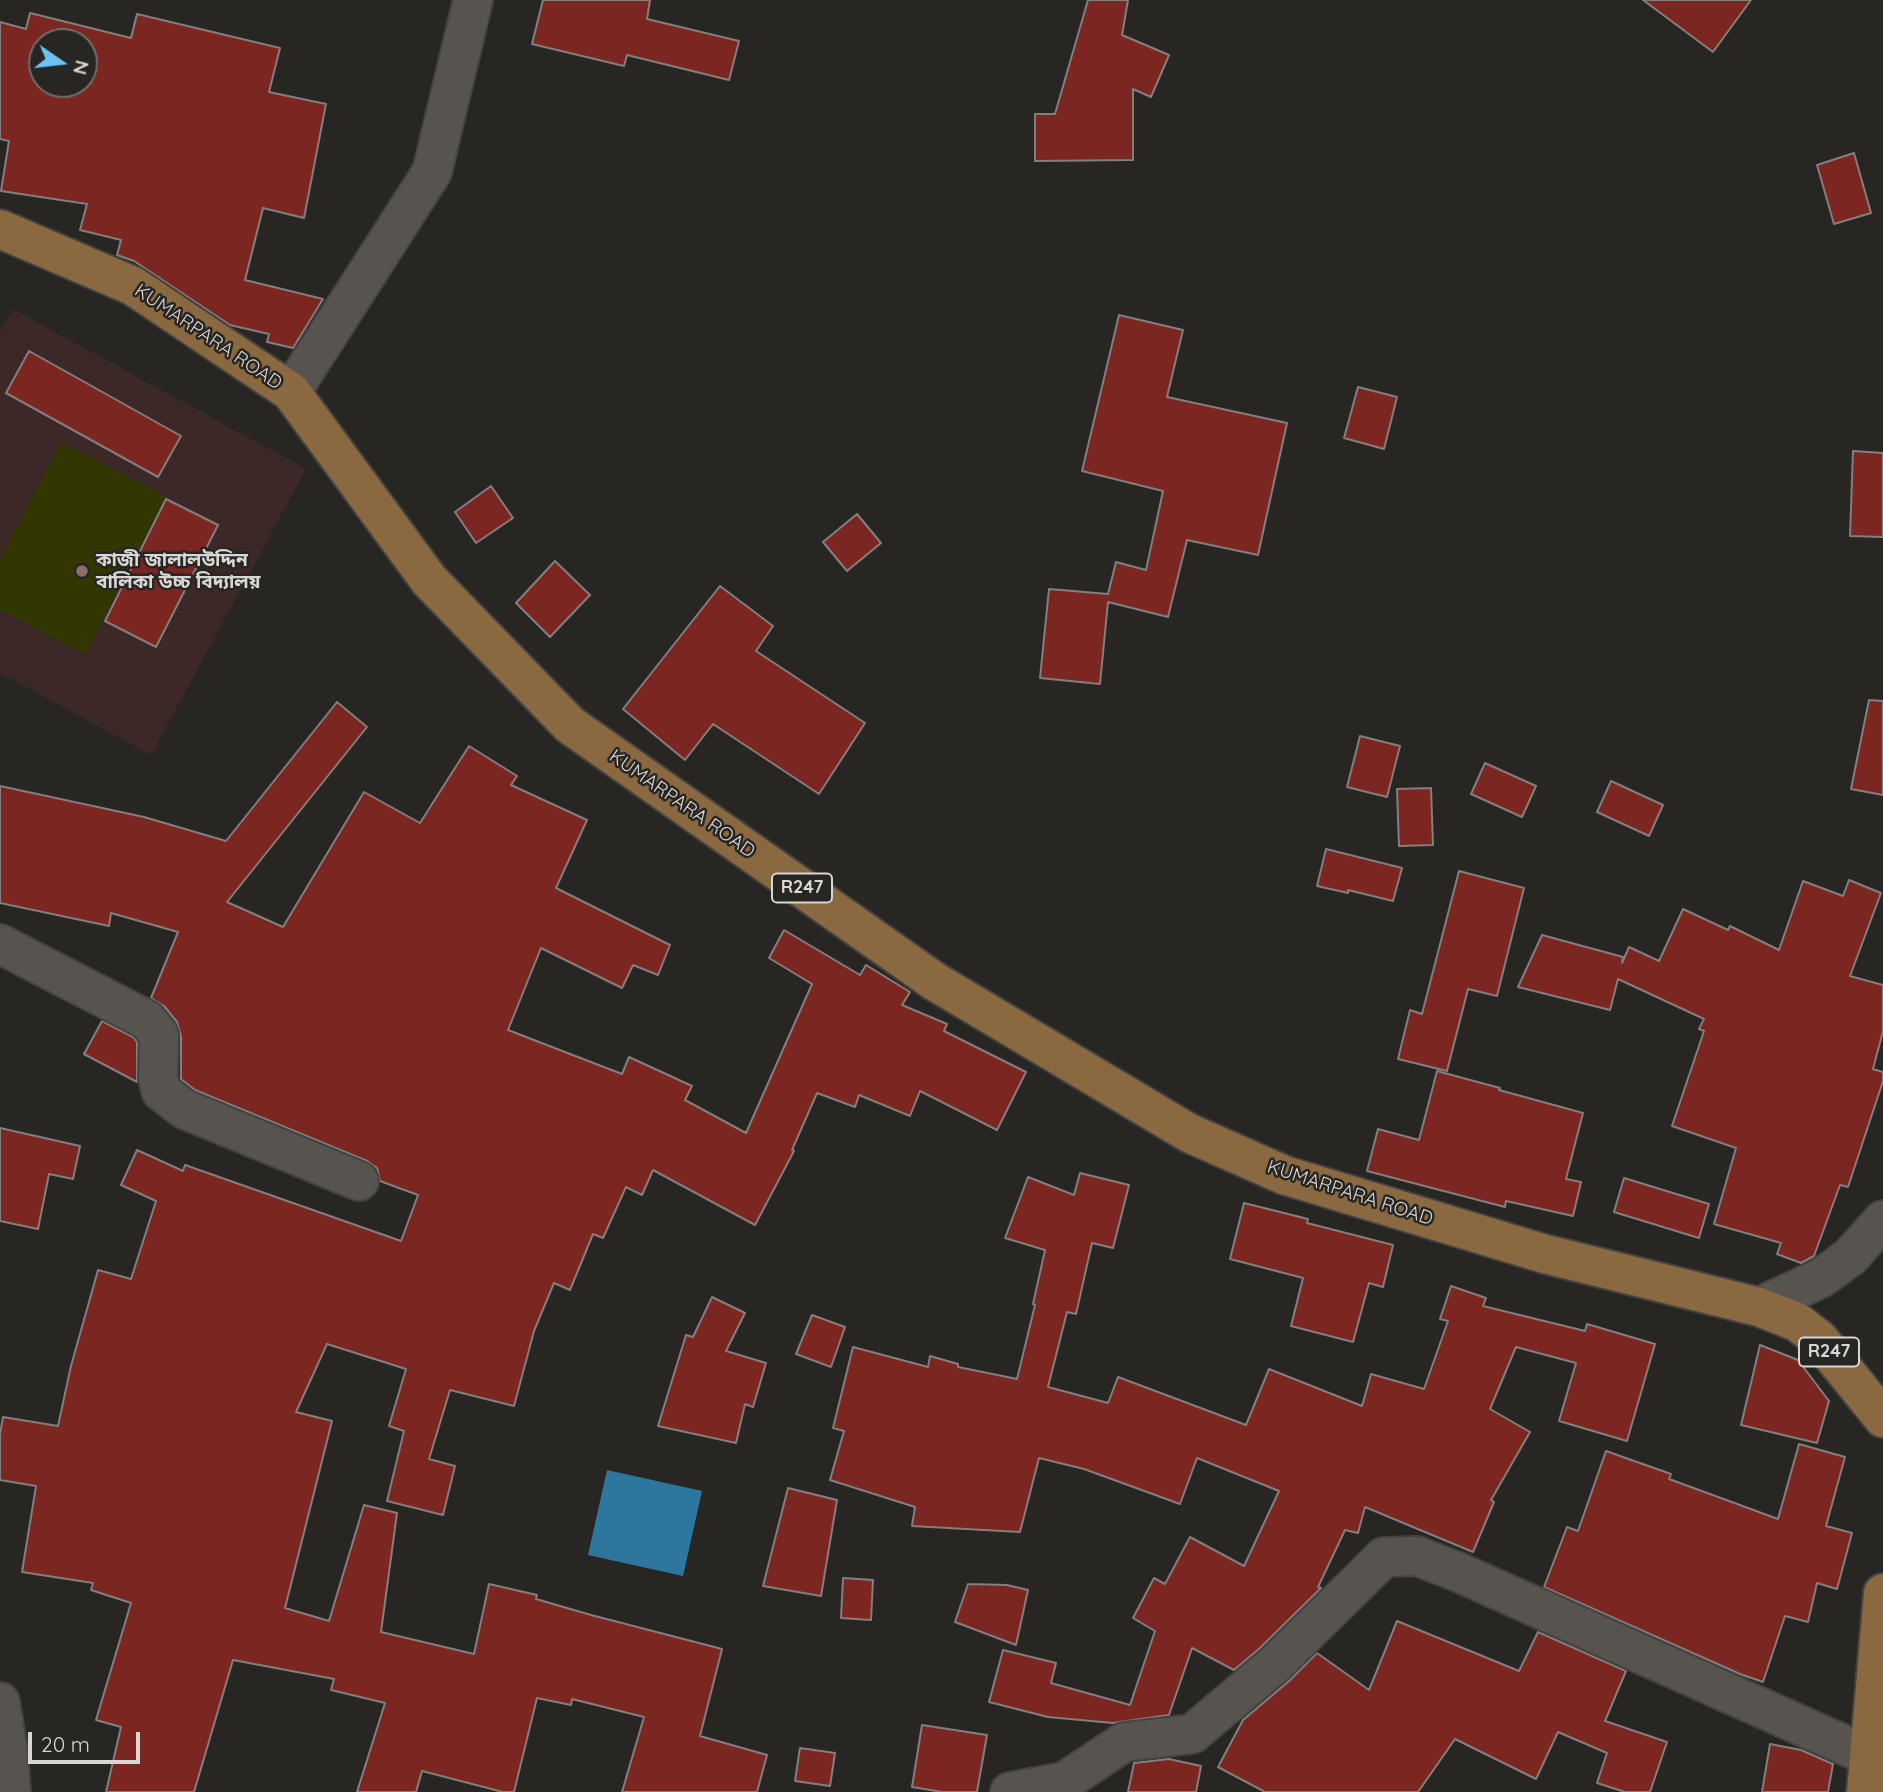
<!DOCTYPE html>
<meta charset="utf-8">
<style>
body{margin:0}
#map{position:relative;width:1883px;height:1792px;overflow:hidden;background:#282623;font-family:Quicksand,sans-serif}
canvas{display:block}
.north{position:absolute;left:28px;top:28px;width:70px;height:70px;box-sizing:border-box;background:#282623;border:2px solid #6f6d6a;border-radius:50%;rotate:104deg;font-size:19px;font-weight:700;line-height:28px;text-align:center;color:#d9d7d5}
.north::after{content:'';display:block;margin:auto;width:24px;height:32px;background:#6cc3f2;clip-path:polygon(50% 0,100% 100%,50% 72%,0 100%)}
.scale{position:absolute;left:28px;top:1732px;width:112px;height:32px;box-sizing:border-box;border:4px solid #d9d7d5;border-top:0;padding-left:9px;font-size:21px;line-height:24px;white-space:nowrap;color:#d9d7d5;-webkit-text-stroke:5px #282623;paint-order:stroke}
</style>
<div id="map">
<canvas width="1883" height="1792"></canvas>
<div class="north">N</div>
<div class="scale">20 m</div>
</div>
<script>
const context = document.querySelector('canvas').getContext('2d');
context.lineJoin = 'round';
function fill(path, color) { context.fillStyle = color; context.fill(path, 'evenodd'); }
const toPath = rows => new Path2D(rows.map(r => 'M' + r).join(''));
function strokePath(path, color, width, dash) { context.strokeStyle = color; context.lineWidth = width; context.lineCap = dash ? 'butt' : 'round'; context.setLineDash(dash || []); context.stroke(path); }
function drawText(font, color, halo, rows, align = 'center') {
  context.font = font + ' Quicksand,"Noto Sans Bengali",sans-serif'; context.lineWidth = 5; context.setLineDash([]); context.textBaseline = 'middle'; context.strokeStyle = halo; context.fillStyle = color; for (const [text, x, y, turn = 0] of rows) {
    context.save(); context.translate(x, y); context.rotate((+turn || 0) * Math.PI / 180); context.textAlign = isNaN(turn) ? turn : align; if (halo) context.strokeText(text, 0, 0); context.fillText(text, 0, 0); context.restore();
  }
}
fill(toPath([
 [13,309,306,469,151,755,0,673,0,610,85,654,61,442,0,560,0,332],
 [29,352,180,435,158,477,7,392],
 [166,499,217,525,157,647,105,621]
]), '#3b2827');
fill(toPath([
 [61,442,166,497,85,654,0,610,0,560]
]), '#323601');
fill(toPath([
 [607,1470,702,1491,683,1576,588,1555]
]), '#2d779f');
const building = toPath([
 [543,0,650,0,647,19,739,41,729,80,627,55,624,66,532,44,543,0],
 [1088,0,1128,0,1122,35,1169,55,1151,97,1133,89,1133,160,1035,161,1035,114,1055,114,1088,0],
 [1643,0,1751,0,1713,52,1643,0],
 [30,13,131,38,137,14,280,48,269,92,326,104,304,218,263,208,245,280,323,299,293,348,267,342,269,334,230,325,134,261,117,255,121,240,80,230,87,204,1,191,9,141,0,139,0,22,26,29,30,13],
 [42,42,84,42,84,84,42,84,42,42],
 [1854,153,1871,213,1834,224,1817,165,1854,153],
 [1119,315,1183,330,1167,397,1287,423,1258,555,1187,540,1168,617,1108,602,1100,684,1040,678,1049,589,1108,594,1116,562,1146,570,1163,491,1082,471,1119,315],
 [29,351,181,436,158,477,6,393,29,351],
 [1358,387,1397,397,1384,449,1344,438,1358,387],
 [1853,451,1883,453,1883,537,1850,536,1853,451],
 [491,486,513,518,476,543,455,512,491,486],
 [166,499,218,525,156,647,105,621,166,499],
 [857,514,881,543,847,571,823,542,857,514],
 [555,561,590,595,550,637,516,603,555,561],
 [720,586,773,626,756,651,865,723,819,794,713,724,685,760,623,709,720,586],
 [1869,700,1883,701,1883,795,1851,789,1869,700],
 [337,702,367,727,227,902,283,927,364,792,420,823,469,746,517,776,511,785,587,820,556,888,670,945,658,975,633,965,622,988,541,948,508,1030,622,1074,629,1057,692,1086,685,1100,746,1133,812,984,769,958,784,930,860,975,866,965,910,992,902,1005,947,1024,944,1031,1026,1072,997,1130,920,1091,910,1116,859,1095,855,1107,817,1093,792,1150,794,1151,755,1225,653,1170,642,1195,626,1187,603,1238,593,1234,570,1290,554,1283,534,1331,514,1406,450,1390,429,1459,455,1466,443,1515,387,1501,404,1431,389,1426,406,1369,327,1344,296,1412,332,1421,285,1608,329,1621,364,1505,397,1513,381,1632,474,1654,489,1584,537,1595,536,1599,591,1615,722,1649,700,1736,767,1755,757,1792,622,1792,644,1717,572,1699,571,1705,537,1698,514,1792,503,1792,422,1771,416,1792,357,1792,385,1703,331,1690,334,1679,233,1660,194,1792,106,1792,121,1727,96,1720,131,1603,91,1590,93,1583,22,1572,36,1486,0,1480,0,1434,3,1417,58,1426,71,1366,98,1270,131,1279,156,1201,121,1185,137,1150,183,1171,185,1165,401,1241,418,1195,380,1181,377,1168,367,1161,195,1090,181,1079,181,1036,177,1022,164,1006,151,998,178,932,111,913,109,926,0,903,0,786,144,817,226,841,337,702],
 [1360,736,1400,746,1387,797,1347,787,1360,736],
 [1485,763,1536,786,1522,817,1471,794,1485,763],
 [1611,781,1663,805,1649,836,1597,812,1611,781],
 [1431,788,1433,845,1399,846,1397,789,1431,788],
 [1326,849,1402,868,1393,901,1348,890,1348,893,1317,886,1326,849],
 [1459,871,1524,888,1497,996,1468,989,1447,1071,1398,1059,1410,1010,1422,1014,1459,871],
 [1849,880,1881,893,1850,976,1883,985,1883,1031,1873,1069,1883,1072,1883,1081,1848,1187,1840,1185,1814,1256,1801,1263,1777,1254,1781,1243,1714,1224,1736,1148,1672,1126,1704,1031,1699,1029,1704,1019,1618,979,1610,1010,1518,987,1542,935,1623,957,1622,963,1629,947,1659,961,1683,909,1728,930,1730,926,1779,950,1803,881,1843,896,1849,880],
 [102,1021,133,1037,137,1042,137,1082,84,1054,102,1021],
 [1437,1071,1500,1088,1499,1090,1583,1113,1566,1179,1581,1182,1573,1216,1506,1201,1505,1207,1367,1171,1378,1129,1419,1140,1437,1071],
 [0,1128,80,1146,73,1179,49,1174,38,1229,0,1221,0,1128],
 [1080,1173,1129,1185,1113,1248,1092,1243,1076,1314,1067,1312,1048,1387,1108,1403,1118,1377,1246,1425,1269,1369,1362,1406,1371,1374,1424,1389,1448,1321,1440,1319,1451,1286,1486,1298,1483,1306,1585,1331,1587,1324,1655,1344,1627,1441,1559,1421,1576,1363,1516,1347,1490,1409,1530,1432,1491,1500,1494,1502,1473,1552,1365,1507,1358,1533,1345,1530,1318,1587,1321,1588,1260,1648,1234,1670,1192,1648,1169,1715,1113,1723,1048,1717,989,1702,1003,1650,1056,1663,1051,1683,1130,1705,1155,1631,1133,1618,1154,1578,1165,1584,1190,1537,1244,1566,1279,1491,1197,1458,1180,1504,1084,1469,1039,1458,1020,1532,912,1526,915,1507,830,1480,844,1431,833,1428,853,1347,928,1367,930,1356,958,1364,958,1367,1017,1379,1035,1305,1033,1304,1045,1250,1005,1238,1028,1177,1074,1195,1080,1173],
 [1624,1178,1709,1204,1699,1238,1614,1212,1624,1178],
 [1244,1203,1308,1219,1307,1223,1393,1245,1383,1287,1369,1283,1353,1342,1291,1326,1303,1278,1230,1259,1244,1203],
 [712,1297,745,1313,726,1351,766,1363,753,1407,745,1404,736,1443,658,1426,686,1335,693,1337,712,1297],
 [812,1315,845,1327,831,1367,796,1354,812,1315],
 [1760,1345,1798,1360,1829,1401,1817,1443,1741,1425,1760,1345],
 [1799,1444,1845,1457,1826,1526,1852,1533,1837,1589,1817,1583,1808,1622,1785,1616,1763,1682,1740,1674,1544,1587,1567,1527,1578,1531,1606,1451,1671,1474,1669,1479,1778,1519,1799,1444],
 [788,1488,837,1500,821,1596,763,1586,788,1488],
 [843,1578,873,1580,871,1620,841,1618,843,1578],
 [968,1584,1007,1585,1028,1590,1016,1645,955,1622,968,1584],
 [1397,1621,1519,1671,1538,1632,1626,1671,1605,1721,1667,1742,1650,1792,1625,1792,1597,1783,1607,1753,1558,1732,1536,1779,1455,1739,1418,1792,1265,1792,1218,1767,1243,1720,1289,1681,1317,1653,1369,1690,1397,1621],
 [922,1725,987,1735,977,1792,942,1792,912,1787,922,1725],
 [1770,1744,1801,1750,1833,1764,1828,1792,1762,1792,1770,1744],
 [800,1748,835,1753,830,1786,795,1781,800,1748],
 [1169,1759,1201,1766,1196,1792,1128,1792,1134,1763,1169,1759]
]);
fill(building, '#7b2621');
strokePath(building, '#847e7e', 2);
const street = toPath([
 [291,392,432,172,473,0],
 [0,944,147,1020,159,1035,158,1078,161,1091,184,1109,359,1181],
 [0,1702,8,1752,11,1792],
 [1010,1792,1064,1782,1124,1742,1192,1734,1275,1664,1384,1557,1417,1556,1458,1572,1869,1756]
]);
const secondary = toPath([
 [1759,1307,1821,1278,1850,1257,1883,1220]
]);
const primary = toPath([
 [0,229,133,286,291,392,429,580,570,725,934,981,1189,1133,1284,1175,1545,1254,1759,1307,1797,1322,1819,1339,1883,1418],
 [1866,1792,1883,1593]
]);
strokePath(street, '#454340', 42);
strokePath(secondary, '#454340', 42);
strokePath(primary, '#454340', 42);
strokePath(street, '#575450', 38);
strokePath(secondary, '#575450', 38);
strokePath(primary, '#8b6940', 38);
for (const [x, y, r, color] of [
 [82,571,7,"#8d6e63"]
]) { const dot = new Path2D(); dot.arc(x, y, r, 0, 2 * Math.PI); context.fillStyle = color; context.fill(dot); strokePath(dot, '#282623', 2.5); }
for (const [x, y, w] of [
 [802,888,60],
 [1829,1352,60]
]) { const box = new Path2D(); box.roundRect(x - w / 2, y - 14.5, w, 29, 5); context.fillStyle = '#282623'; context.fill(box); strokePath(box, '#d9d7d5', 2); }
drawText('bold 18px', '#d9d7d5', null, [
 ["R247",802,888],
 ["R247",1829,1352]
]);
drawText('19px', '#d9d7d5', '#282623', [
 ["KUMARPARA ROAD",208,337,34],
 ["KUMARPARA ROAD",682,804,35],
 ["KUMARPARA ROAD",1350,1193,18]
]);
drawText('bold 19px', '#d9d7d5', '#282623', [
 ["কাজী জালালউদ্দিন",96,560],
 ["বালিকা উচ্চ বিদ্যালয়",96,582]
], 'left');
</script>
